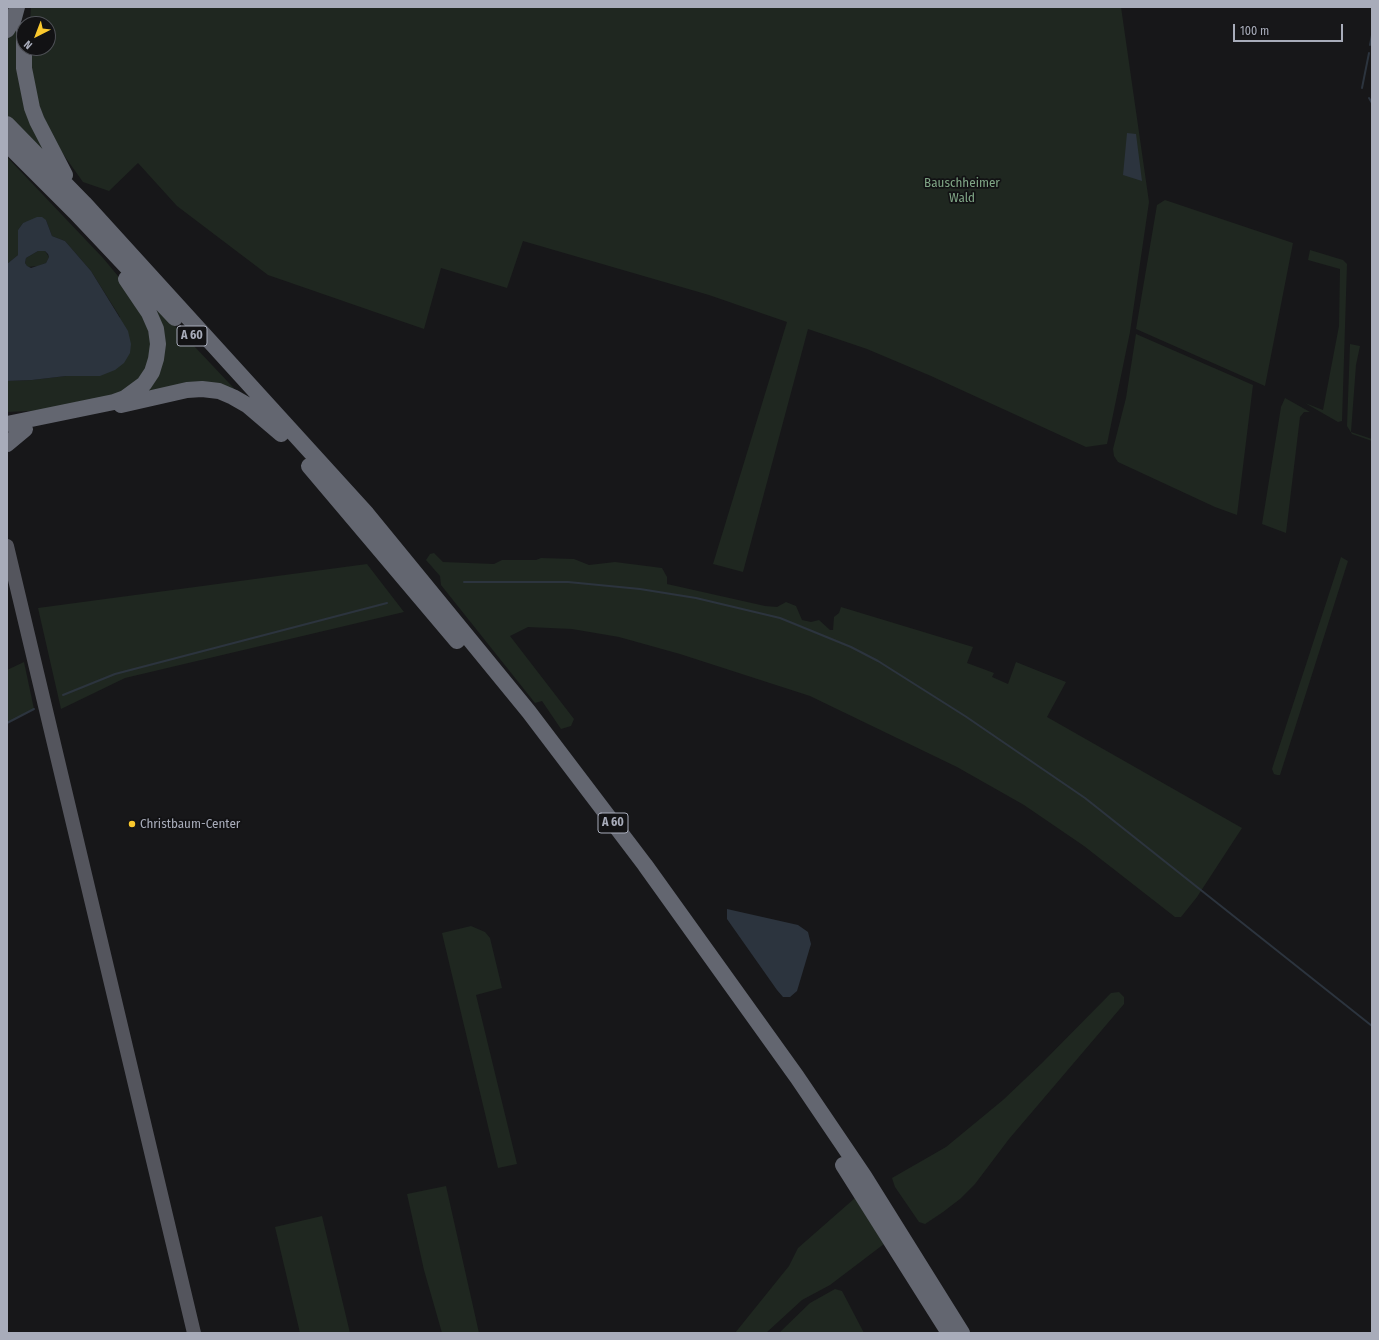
<!DOCTYPE html>
<style>
body{margin:0}
#map{position:relative;width:1379px;height:1340px;overflow:hidden;background:#171719;font-family:"Fira Sans Condensed",sans-serif}
canvas{display:block}
.frame{position:absolute;inset:0;border:8px solid #a8acba;pointer-events:none}
.north{position:absolute;left:16px;top:16px;width:40px;height:40px;box-sizing:border-box;background:#121214;border:1px solid #4e5056;border-radius:50%;rotate:222deg;font-size:11px;font-weight:700;line-height:16px;text-align:center;color:#a8acba}
.north::after{content:'';display:block;margin:auto;width:14px;height:18px;background:#fac82d;clip-path:polygon(50% 0,100% 100%,50% 72%,0 100%)}
.scale{position:absolute;left:1233px;top:24px;width:110px;height:18px;box-sizing:border-box;border:2px solid #a8acba;border-top:0;padding-left:5px;font-size:12px;line-height:14px;white-space:nowrap;color:#a8acba;-webkit-text-stroke:3px #121214;paint-order:stroke}
</style>
<div id="map">
<canvas width="1379" height="1340"></canvas>
<div class="frame"></div>
<div class="north">N</div>
<div class="scale">100 m</div>
</div>
<script>
const context = document.querySelector('canvas').getContext('2d');
context.lineJoin = 'round';
function fill(path, color) { context.fillStyle = color; context.fill(path, 'evenodd'); }
const toPath = rows => new Path2D(rows.map(r => 'M' + r).join(''));
function strokePath(path, color, width, dash) { context.strokeStyle = color; context.lineWidth = width; context.lineCap = dash ? 'butt' : 'round'; context.setLineDash(dash || []); context.stroke(path); }
function drawText(font, color, halo, rows, align = 'center') {
  context.font = font + ' "Fira Sans Condensed",sans-serif'; context.lineWidth = 3.5; context.setLineDash([]); context.textBaseline = 'middle'; context.strokeStyle = halo; context.fillStyle = color; for (const [text, x, y, turn = 0] of rows) {
    context.save(); context.translate(x, y); context.rotate((+turn || 0) * Math.PI / 180); context.textAlign = isNaN(turn) ? turn : align; if (halo) context.strokeText(text, 0, 0); context.fillText(text, 0, 0); context.restore();
  }
}
fill(toPath([
 [31,7,1121,7,1149,202,1130,332,1107,444,1086,447,931,376,867,349,808,329,743,572,713,564,787,322,709,295,523,241,507,288,441,268,424,329,268,275,177,206,138,163,109,191,83,182,53,140,35,95,30,48,48,48,48,24,30,24],
 [16,19,19,40,53,162,7,116,7,33],
 [7,157,103,258,133,294,148,322,152,355,144,373,131,387,115,395,51,410,7,412,7,381,32,380,66,376,120,317,91,271,65,241,52,236,46,220,23,223,18,230,18,255,7,264],
 [1165,200,1293,243,1265,386,1136,329,1157,205],
 [1310,250,1343,260,1347,264,1342,421,1338,422,1305,403,1323,410,1339,326,1340,269,1308,260],
 [38,251,45,251,49,257,46,263,38,266,27,267,25,263,26,258],
 [144,293,246,401,230,392,132,399,159,368],
 [1136,334,1253,385,1237,515,1215,507,1118,462,1114,456,1113,449,1126,398],
 [1350,344,1360,346,1356,365,1351,432,1372,439,1372,441,1352,434,1347,426],
 [1285,398,1310,412,1304,412,1300,417,1286,533,1262,524,1281,407],
 [434,553,443,562,494,564,502,560,536,560,541,558,574,559,589,565,615,562,662,568,667,577,667,584,765,606,777,607,786,602,796,606,802,620,811,622,819,620,830,630,833,630,834,617,839,613,841,607,973,647,967,663,994,673,992,677,1008,684,1016,662,1066,682,1047,717,1242,828,1197,897,1181,917,1175,917,1084,846,1024,805,957,767,810,696,680,654,619,637,572,629,528,627,510,636,574,719,571,726,561,729,542,701,535,703,441,585,440,576,426,560,430,554],
 [1341,557,1348,561,1280,775,1277,775,1274,774,1272,769],
 [367,564,404,612,125,678,61,709,38,608],
 [24,662,34,709,7,723,7,670],
 [471,926,485,932,490,938,502,988,476,995,517,1164,498,1168,442,933],
 [1119,992,1124,997,1124,1004,1009,1139,975,1184,960,1199,943,1212,925,1224,919,1222,895,1187,892,1178,946,1147,1003,1100,1042,1063,1111,993],
 [446,1186,479,1333,442,1333,424,1270,407,1194],
 [855,1198,884,1244,830,1285,802,1300,766,1333,735,1333,789,1266,798,1248],
 [322,1216,350,1333,300,1333,275,1227],
 [835,1289,842,1291,864,1333,779,1333,810,1303]
]), '#1f2720');
fill(toPath([
 [1127,133,1136,134,1142,181,1123,175],
 [37,217,42,217,46,220,52,236,65,241,91,271,128,331,131,344,130,353,124,363,115,370,100,376,66,376,32,380,7,381,7,264,18,255,18,230,23,223],
 [38,251,45,251,48,254,49,257,46,263,31,268,27,266,25,263,26,258],
 [727,909,798,925,808,932,811,944,797,991,790,997,783,997,777,990,727,919]
]), '#2c343e');
strokePath(toPath([
 [1371,7,1372,7],
 [1370,45,1372,35],
 [1362,88,1369,53],
 [1369,98,1372,103],
 [464,582,568,582,640,589,696,598,780,618,851,647,878,661,965,716,1085,798,1372,1026],
 [63,695,115,674,387,603],
 [7,723,34,709]
]), '#2c343e', 2);
strokePath(toPath([
 [7,546,194,1333]
]), '#54555d', 14);
strokePath(toPath([
 [7,30,14,18,17,7],
 [24,30,24,68,32,108,37,121,65,175],
 [7,124,84,203,367,514,529,712,645,865,797,1077,864,1176,962,1333],
 [7,144,75,212,175,318],
 [121,405,187,390,202,389,219,391,233,397,247,405,281,434],
 [7,424,114,402,125,398,144,384,152,372,156,359,158,344,156,329,149,313,126,279],
 [7,444,25,429],
 [309,466,457,641],
 [843,1165,949,1333]
]), '#636670', 16);
for (const [x, y, r, color] of [
 [132,824,4,"#fac82d"]
]) { const dot = new Path2D(); dot.arc(x, y, r, 0, 2 * Math.PI); context.fillStyle = color; context.fill(dot); strokePath(dot, '#121214', 1.5); }
for (const [x, y, w] of [
 [192,336,30],
 [613,823,30]
]) { const box = new Path2D(); box.roundRect(x - w / 2, y - 10, w, 20, 3); context.fillStyle = '#121214'; context.fill(box); strokePath(box, '#a8acba', 1); }
drawText('bold 12px', '#a8acba', null, [
 ["A 60",192,336],
 ["A 60",613,823]
]);
drawText('13px', '#7fa585', '#121214', [
 ["Bauschheimer",962,183],
 ["Wald",962,198]
]);
drawText('13px', '#a8acba', '#121214', [
 ["Christbaum-Center",140,824]
], 'left');
</script>
